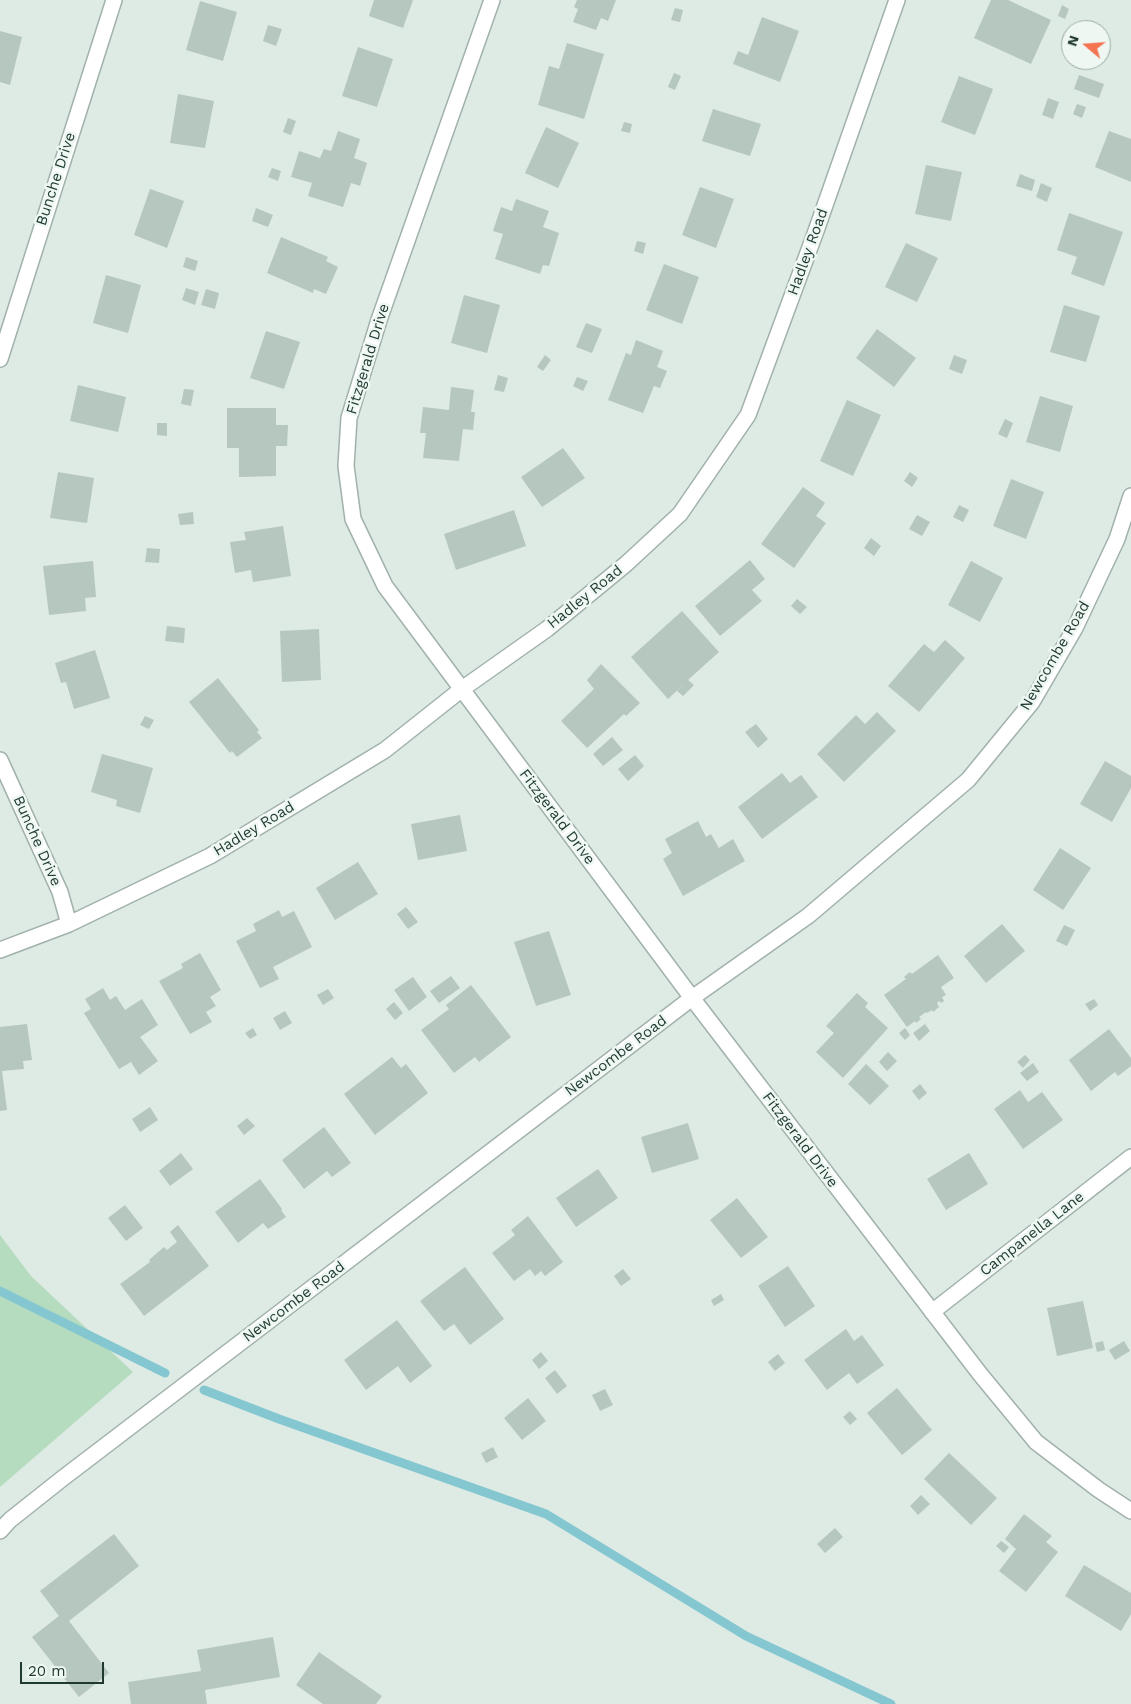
<!DOCTYPE html>
<style>
body{margin:0}
#map{position:relative;width:1131px;height:1704px;overflow:hidden;background:#deeae4;font-family:"Work Sans",sans-serif}
canvas{display:block}
.north{position:absolute;left:1061px;top:20px;width:50px;height:50px;box-sizing:border-box;background:#eef7f2;border:1px solid #9baba5;border-radius:50%;rotate:288deg;font-size:14px;font-weight:700;line-height:20px;text-align:center;color:#1f3931}
.north::after{content:'';display:block;margin:auto;width:18px;height:22px;background:#f47452;clip-path:polygon(50% 0,100% 100%,50% 72%,0 100%)}
.scale{position:absolute;left:20px;top:1662px;width:84px;height:22px;box-sizing:border-box;border:2px solid #1f3931;border-top:0;padding-left:6px;font-size:15px;line-height:18px;white-space:nowrap;color:#1f3931;-webkit-text-stroke:4px #eef7f2;paint-order:stroke}
</style>
<div id="map">
<canvas width="1131" height="1704"></canvas>
<div class="north">N</div>
<div class="scale">20 m</div>
</div>
<script>
const context = document.querySelector('canvas').getContext('2d');
context.lineJoin = 'round';
function fill(path, color) { context.fillStyle = color; context.fill(path, 'evenodd'); }
const toPath = rows => new Path2D(rows.map(r => 'M' + r).join(''));
function strokePath(path, color, width, dash) { context.strokeStyle = color; context.lineWidth = width; context.lineCap = dash ? 'butt' : 'round'; context.setLineDash(dash || []); context.stroke(path); }
function drawText(font, color, halo, rows, align = 'center') {
  context.font = font + ' "Work Sans",sans-serif'; context.lineWidth = 5; context.setLineDash([]); context.textBaseline = 'middle'; context.strokeStyle = halo; context.fillStyle = color; for (const [text, x, y, turn = 0] of rows) {
    context.save(); context.translate(x, y); context.rotate((+turn || 0) * Math.PI / 180); context.textAlign = isNaN(turn) ? turn : align; if (halo) context.strokeText(text, 0, 0); context.fillText(text, 0, 0); context.restore();
  }
}
fill(toPath([
 [0,1235,31,1276,133,1372,0,1487]
]), '#b6dcbf');
strokePath(toPath([
 [0,1291,165,1373],
 [204,1390,279,1419,546,1514,746,1636,891,1704]
]), '#84c7d1', 9);
fill(toPath([
 [374,0,413,0,403,28,369,16],
 [577,0,616,0,608,21,601,18,596,30,573,22,578,9,574,7],
 [991,0,1008,0,1051,20,1031,64,974,38],
 [200,1,237,12,223,61,186,50],
 [1062,5,1069,9,1065,19,1058,16],
 [675,8,683,10,680,22,671,20],
 [762,17,799,31,780,82,733,64,738,51,748,55],
 [268,25,282,29,276,46,263,41],
 [0,31,22,37,10,85,0,82],
 [567,43,604,54,584,119,538,105,549,66,559,69],
 [358,47,393,59,377,107,342,96],
 [674,73,681,76,675,90,668,87],
 [1079,75,1104,84,1099,98,1074,89],
 [959,76,993,89,975,135,941,122],
 [178,94,214,101,205,148,170,143],
 [1048,98,1059,102,1053,119,1042,115],
 [1077,104,1086,107,1082,118,1073,114],
 [713,109,761,124,750,156,702,141],
 [288,118,296,121,291,135,283,132],
 [624,122,632,124,630,133,621,131],
 [546,127,579,143,558,188,525,173],
 [338,131,360,139,354,158,367,163,360,186,351,183,343,207,308,196,312,183,291,177,299,151,320,158,324,149,331,151],
 [1109,131,1131,139,1131,182,1095,167],
 [926,165,962,172,951,221,915,214],
 [272,168,281,171,278,181,268,177],
 [1020,174,1035,180,1032,191,1016,186],
 [1041,183,1052,188,1047,202,1036,197],
 [700,187,734,199,716,248,682,235],
 [150,189,184,201,167,248,134,235],
 [516,199,549,211,543,227,559,233,549,266,543,265,540,274,495,259,503,234,493,231,501,207,512,211],
 [256,208,273,215,268,227,252,221],
 [1069,213,1123,232,1104,286,1071,274,1077,257,1057,250],
 [281,237,328,257,326,261,338,267,326,294,314,289,313,293,267,273],
 [637,241,646,243,643,254,634,251],
 [906,243,938,258,917,302,885,287],
 [186,257,198,261,195,271,183,267],
 [664,264,699,277,682,324,646,310],
 [106,275,141,285,128,333,93,323],
 [186,288,199,292,195,305,182,300],
 [206,289,219,293,215,309,201,305],
 [464,295,500,305,487,353,451,343],
 [1064,305,1100,316,1086,362,1050,352],
 [586,323,602,329,592,353,576,347],
 [877,329,916,358,894,387,856,358],
 [266,331,300,342,284,389,250,378],
 [636,340,663,351,657,367,667,371,660,388,654,386,643,413,608,400,626,353,631,355],
 [545,355,551,360,543,371,537,367],
 [954,355,967,360,962,374,949,369],
 [498,375,508,378,504,392,494,390],
 [577,377,588,381,583,391,573,386],
 [78,385,126,397,118,432,70,421],
 [451,387,474,390,471,412,475,412,473,430,463,429,459,461,423,458,426,433,420,433,423,407,449,410],
 [184,389,194,390,191,406,181,404],
 [1040,396,1073,406,1060,452,1026,442],
 [847,400,881,415,853,476,820,461],
 [227,408,276,408,276,425,288,425,287,446,276,446,276,476,239,477,239,448,227,448],
 [1005,419,1013,423,1007,438,998,434],
 [157,423,167,423,167,436,157,435],
 [563,448,585,478,542,507,521,477],
 [58,472,94,478,87,523,50,518],
 [910,472,918,478,912,487,904,481],
 [1011,479,1044,492,1026,539,993,526],
 [803,487,825,503,816,516,826,523,794,568,761,544],
 [959,505,969,510,963,522,953,517],
 [514,510,526,546,456,570,444,534],
 [193,512,194,524,180,525,178,514],
 [917,515,930,522,922,536,909,529],
 [283,526,291,576,253,582,251,570,235,573,230,542,246,540,244,532],
 [871,538,881,546,874,556,864,548],
 [147,548,160,549,159,563,145,562],
 [750,560,765,579,752,590,762,601,720,636,695,606],
 [93,561,96,597,85,598,86,611,49,615,43,566],
 [971,561,1003,578,980,622,948,605],
 [797,599,807,607,800,614,791,606],
 [682,611,719,652,688,680,694,685,683,696,677,691,684,684,668,699,631,657],
 [167,626,185,628,184,643,165,641],
 [319,629,321,680,282,682,280,631],
 [945,640,965,658,919,712,888,686,924,644,934,652],
 [95,650,110,698,74,709,66,682,61,683,55,663],
 [601,664,640,703,626,716,624,714,587,748,561,721,594,689,587,680],
 [218,678,259,730,257,732,262,738,237,757,232,751,230,753,189,702],
 [877,712,896,731,844,782,817,754,856,715,865,724],
 [145,716,154,720,149,729,140,725],
 [756,724,768,739,758,748,745,732],
 [612,737,623,750,603,766,593,754],
 [102,754,153,768,140,813,116,806,117,800,91,792],
 [635,755,644,766,628,781,618,769],
 [1105,761,1131,776,1131,788,1112,822,1080,804],
 [782,773,790,783,801,775,818,797,762,839,738,807],
 [460,815,467,851,418,860,411,824],
 [698,821,706,837,711,834,719,848,733,839,745,861,683,896,663,859,672,853,665,839],
 [1060,848,1091,868,1063,910,1033,890],
 [358,862,378,894,335,920,316,888],
 [406,907,418,922,408,929,397,914],
 [279,910,282,917,294,911,312,947,273,967,279,979,260,988,236,941,256,931,253,924],
 [1002,924,1025,951,986,983,964,956],
 [1064,925,1075,930,1067,946,1056,941],
 [549,931,571,995,536,1006,514,942],
 [200,953,221,990,210,997,216,1006,206,1012,212,1022,190,1034,159,981,183,968,181,964],
 [938,955,954,978,941,987,946,995,942,997,944,1001,941,1003,939,1001,937,1003,939,1007,933,1012,932,1010,927,1013,926,1012,919,1017,921,1019,916,1023,915,1021,907,1027,884,995,906,979,904,977,910,972,912,974],
 [451,976,460,988,439,1003,430,991],
 [413,977,427,997,409,1011,394,990],
 [471,985,511,1037,479,1062,475,1057,454,1073,421,1030,449,1009,446,1005],
 [103,988,110,1000,116,996,125,1010,142,999,158,1025,140,1037,158,1061,139,1075,131,1062,119,1069,84,1013,91,1009,85,999],
 [328,989,334,998,323,1005,317,995],
 [857,993,868,1003,865,1007,888,1028,843,1078,816,1052,834,1033,826,1026],
 [1094,999,1098,1005,1090,1011,1085,1004],
 [394,1002,403,1013,395,1020,386,1009],
 [285,1011,292,1023,280,1030,273,1018],
 [27,1024,32,1060,23,1061,24,1069,2,1071,7,1110,0,1111,0,1027],
 [925,1024,930,1031,919,1041,913,1033],
 [253,1028,257,1035,250,1039,245,1033],
 [905,1028,910,1035,905,1040,899,1033],
 [1109,1029,1131,1058,1131,1066,1118,1076,1115,1072,1091,1091,1069,1060],
 [888,1052,897,1061,887,1071,879,1062],
 [1025,1055,1030,1060,1023,1068,1017,1062],
 [392,1057,401,1068,406,1064,428,1093,375,1135,344,1094],
 [1033,1063,1039,1072,1027,1081,1020,1073],
 [866,1064,889,1086,870,1105,848,1084],
 [920,1084,927,1093,919,1100,912,1091],
 [1020,1090,1028,1102,1042,1092,1063,1120,1023,1149,994,1109],
 [150,1107,158,1120,140,1132,132,1119],
 [247,1118,255,1126,244,1135,237,1126],
 [688,1123,699,1159,652,1173,641,1137],
 [324,1127,351,1163,332,1177,327,1171,304,1189,282,1160],
 [181,1153,193,1169,170,1186,159,1171],
 [969,1153,988,1184,946,1210,927,1179],
 [598,1169,618,1198,576,1227,556,1198],
 [260,1179,282,1209,281,1210,286,1217,268,1229,263,1223,238,1243,215,1212],
 [737,1198,768,1237,741,1258,710,1220],
 [125,1205,143,1228,126,1241,108,1218],
 [528,1216,563,1262,545,1276,541,1271,535,1276,530,1269,514,1281,492,1253,515,1235,511,1230],
 [178,1225,209,1266,144,1316,120,1284,150,1262,149,1260,164,1247,167,1250,177,1242,170,1232],
 [788,1266,815,1306,785,1327,758,1286],
 [465,1267,504,1319,470,1345,454,1324,444,1331,420,1301],
 [623,1269,631,1279,621,1286,614,1276],
 [721,1294,724,1300,714,1306,711,1300],
 [1083,1301,1093,1348,1057,1356,1047,1308],
 [397,1320,432,1366,410,1383,398,1366,366,1390,344,1360],
 [846,1329,854,1341,862,1335,884,1365,857,1384,849,1373,827,1390,804,1360],
 [1103,1341,1105,1350,1097,1352,1095,1343],
 [1124,1341,1130,1351,1115,1360,1109,1350],
 [541,1352,548,1361,539,1369,532,1360],
 [778,1354,785,1363,775,1371,768,1362],
 [555,1370,567,1386,557,1394,545,1378],
 [897,1388,932,1430,902,1455,867,1413],
 [605,1389,613,1405,600,1411,592,1395],
 [528,1398,546,1421,522,1440,504,1418],
 [850,1411,857,1419,850,1425,843,1417],
 [493,1447,498,1457,486,1463,481,1453],
 [949,1453,997,1498,971,1525,924,1479],
 [921,1495,930,1504,918,1515,910,1506],
 [1024,1514,1052,1536,1046,1542,1058,1552,1026,1592,999,1571,1016,1549,1005,1539],
 [835,1528,843,1537,825,1553,817,1544],
 [114,1534,139,1566,69,1621,109,1673,79,1697,32,1637,59,1616,40,1591],
 [1001,1541,1009,1547,1004,1553,996,1546],
 [1084,1565,1131,1593,1131,1614,1121,1631,1065,1596],
 [273,1637,280,1677,205,1690,207,1704,131,1704,128,1682,201,1671,197,1650],
 [319,1652,382,1696,376,1704,323,1704,296,1685]
]), '#b6c7c0');
const minor = toPath([
 [492,0,379,320,349,418,346,466,353,519,385,586,692,998,980,1374,1036,1442,1099,1490,1131,1511],
 [0,359,114,0],
 [0,760,60,892,69,924],
 [0,950,69,924,210,856,385,750,462,689,547,629,626,564,680,514,748,415,816,231,897,0],
 [932,1312,1131,1157],
 [0,1531,10,1520,63,1478,692,998,808,916,968,780,1032,702,1075,628,1117,539,1131,496]
]);
strokePath(minor, '#a1b1ab', 18);
strokePath(minor, '#fff', 15);
drawText('15px', '#1f3931', '#eef7f2', [
 ["Bunche Drive",56,179,-72],
 ["Hadley Road",808,252,-70],
 ["Fitzgerald Drive",368,359,-73],
 ["Hadley Road",585,597,-39],
 ["Newcombe Road",1055,656,-60],
 ["Fitzgerald Drive",557,817,53],
 ["Hadley Road",254,829,-31],
 ["Bunche Drive",37,841,66],
 ["Newcombe Road",616,1056,-37],
 ["Fitzgerald Drive",800,1140,53],
 ["Campanella Lane",1032,1234,-38],
 ["Newcombe Road",294,1302,-37]
]);
</script>
